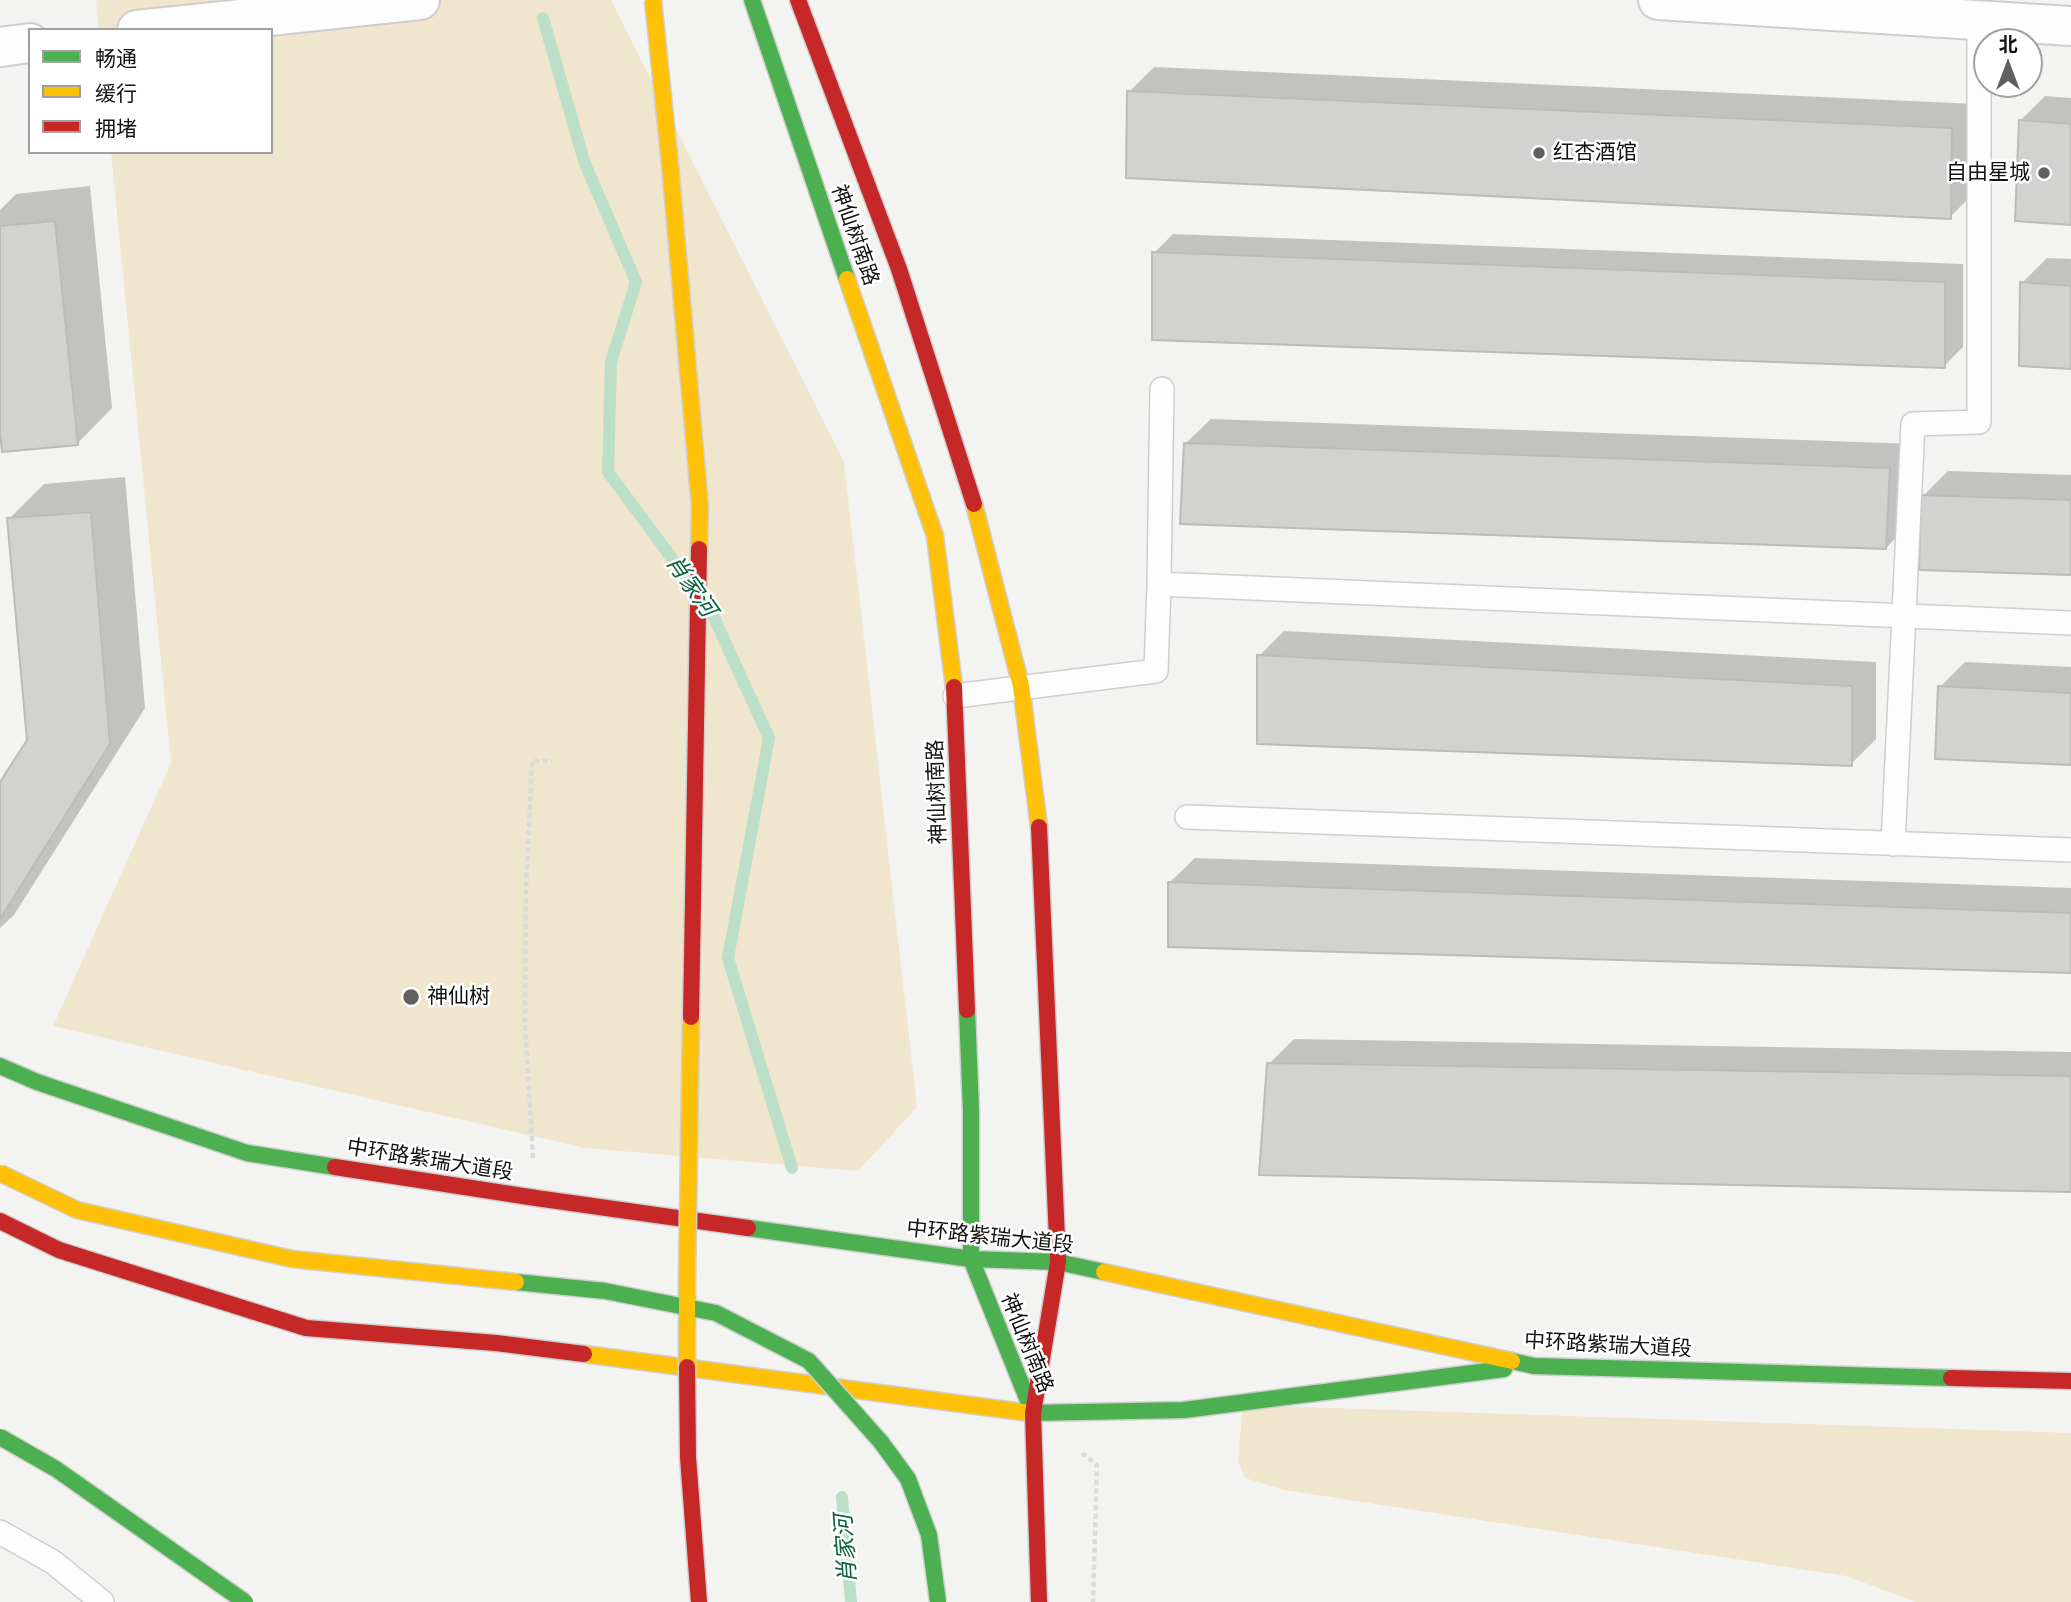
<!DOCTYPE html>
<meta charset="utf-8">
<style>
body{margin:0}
#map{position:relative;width:2071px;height:1602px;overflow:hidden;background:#f3f4f1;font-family:"Public Sans","Noto Sans SC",sans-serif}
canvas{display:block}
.legend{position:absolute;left:28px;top:28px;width:245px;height:126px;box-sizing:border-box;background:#fff;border:2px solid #a0a09f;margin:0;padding:9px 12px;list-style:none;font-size:21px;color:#111210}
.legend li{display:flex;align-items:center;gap:14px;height:35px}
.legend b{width:35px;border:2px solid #a0a09f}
.north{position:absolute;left:1973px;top:28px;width:70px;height:70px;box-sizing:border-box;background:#fff;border:2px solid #a0a09f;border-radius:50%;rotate:0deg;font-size:19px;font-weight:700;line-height:28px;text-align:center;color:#111210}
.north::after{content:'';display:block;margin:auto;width:24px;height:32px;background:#60615f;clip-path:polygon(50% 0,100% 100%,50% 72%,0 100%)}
</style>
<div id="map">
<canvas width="2071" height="1602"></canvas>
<ul class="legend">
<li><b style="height:9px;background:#4caf50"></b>畅通</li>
<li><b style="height:9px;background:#ffc107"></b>缓行</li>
<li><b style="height:9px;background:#c62828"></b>拥堵</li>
</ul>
<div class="north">北</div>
</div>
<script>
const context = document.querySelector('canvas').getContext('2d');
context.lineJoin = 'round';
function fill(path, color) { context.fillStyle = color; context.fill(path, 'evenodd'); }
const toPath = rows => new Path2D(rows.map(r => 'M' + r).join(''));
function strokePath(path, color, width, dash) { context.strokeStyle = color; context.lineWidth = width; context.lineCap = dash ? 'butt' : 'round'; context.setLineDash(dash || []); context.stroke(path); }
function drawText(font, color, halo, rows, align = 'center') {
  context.font = font + ' "Public Sans","Noto Sans SC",sans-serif'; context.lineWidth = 5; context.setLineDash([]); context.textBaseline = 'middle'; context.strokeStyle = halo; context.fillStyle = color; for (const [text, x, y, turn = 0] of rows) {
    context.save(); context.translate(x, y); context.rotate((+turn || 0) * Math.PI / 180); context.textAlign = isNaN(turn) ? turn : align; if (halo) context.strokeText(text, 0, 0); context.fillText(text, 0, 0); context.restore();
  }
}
fill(toPath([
 [96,0,611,0,844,462,917,1107,858,1171,585,1148,53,1026,171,763,111,152,271,152,271,30,99,30],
 [1243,1405,2071,1433,2071,1602,1916,1602,1846,1576,1284,1490,1245,1478,1238,1461]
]), '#f0e5cd');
fill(toPath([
 [1154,67,1977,104,1975,192,1950,217,1129,92],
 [2045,96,2071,98,2071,223,2020,121],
 [90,186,112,408,77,444,0,414,0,210,16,194],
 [1173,234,1963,264,1963,347,1944,366,1154,253],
 [2047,258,2071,259,2071,367,2022,283],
 [1211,419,1915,444,1911,522,1886,548,1185,444],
 [1948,471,2071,475,2071,573,1923,496],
 [125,477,145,708,14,915,0,928,0,785,28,740,9,519,44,484],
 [1284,631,1876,662,1876,739,1851,764,1259,656],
 [1965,662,2071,667,2071,764,1940,687],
 [1195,858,2071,888,2071,972,1169,883],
 [1294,1039,2071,1052,2071,1190,1269,1064]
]), '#0003');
strokePath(toPath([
 [543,18,584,161,636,282,611,362,608,472,688,580],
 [711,611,769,738,728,958,792,1168],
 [842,1497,851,1602]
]), '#bcdfca', 12);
const building = toPath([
 [1127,91,1952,128,1951,219,1126,178,1127,91],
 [2019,120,2071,124,2071,225,2015,221,2019,120],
 [55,221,78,445,2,452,0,431,0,226,55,221],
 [1152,252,1945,282,1945,368,1152,340,1152,252],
 [2020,282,2071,286,2071,369,2019,366,2020,282],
 [1184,443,1890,468,1886,549,1180,524,1184,443],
 [1921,495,2071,500,2071,575,1919,570,1921,495],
 [91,512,110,744,0,919,0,782,27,740,7,518,91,512],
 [1257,655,1852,686,1852,766,1257,744,1257,655],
 [1938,686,2071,693,2071,765,1935,759,1938,686],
 [1168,882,2071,913,2071,973,1168,947,1168,882],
 [1267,1063,2071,1076,2071,1192,1259,1175,1267,1063]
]);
fill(building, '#d2d2d0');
strokePath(building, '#bbbcb9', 2);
const lane = toPath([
 [1159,584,2071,623],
 [955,696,1156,671,1159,584,1162,389],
 [1187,817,2071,850],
 [1893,844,1913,424,1979,422,1979,20],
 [0,1532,53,1562,102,1602]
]);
const street = toPath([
 [1658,0,2071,26],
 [137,30,420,0],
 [0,47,30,43]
]);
const fast = toPath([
 [752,0,847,279],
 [967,1010,971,1111,971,1259,1033,1413],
 [0,1066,37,1082,247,1153,335,1167],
 [748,1228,971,1259,1058,1262,1104,1272],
 [1512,1361,1534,1366,1951,1378],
 [1030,1413,1184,1410,1504,1369]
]);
const slow = toPath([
 [847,279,935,536,954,687],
 [974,504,1021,686,1039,827],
 [1104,1272,1512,1361],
 [584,1354,1030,1413]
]);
const jam = toPath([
 [798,0,899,269,974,504],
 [954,687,967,1010],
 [335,1167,536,1198,748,1228],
 [0,1221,59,1250,306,1328,496,1343,584,1354],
 [1951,1378,2071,1381],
 [1033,1413,1058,1262,1039,827],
 [1033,1413,1039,1602]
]);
strokePath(lane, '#cececd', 26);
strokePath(street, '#cececd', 42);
strokePath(fast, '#cececd', 19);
strokePath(slow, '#cececd', 19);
strokePath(jam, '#cececd', 19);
strokePath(toPath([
 [533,1158,525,1025,526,889,532,761,552,761],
 [1082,1453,1097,1465,1093,1602]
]), '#dadad8', 4.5, [5, 3.5]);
strokePath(lane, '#fdfdfd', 23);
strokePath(street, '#fdfdfd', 38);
strokePath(fast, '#4caf50', 16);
strokePath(slow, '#ffc107', 16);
strokePath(jam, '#c62828', 16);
const fastBridge = toPath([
 [516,1282,605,1291,716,1313,809,1361,881,1442,908,1479,929,1535,938,1602],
 [0,1437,56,1469,245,1602]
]);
const slowBridge = toPath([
 [653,0,670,164,700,507,699,549],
 [0,1173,77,1210,292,1259,516,1282],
 [687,1367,687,1281,691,1017]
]);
const jamBridge = toPath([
 [691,1017,699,549],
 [687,1367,688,1457,699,1602]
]);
strokePath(fastBridge, '#d0d0cf', 19, []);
strokePath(slowBridge, '#d0d0cf', 19, []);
strokePath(jamBridge, '#d0d0cf', 19, []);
strokePath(fastBridge, '#4caf50', 16);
strokePath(slowBridge, '#ffc107', 16);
strokePath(jamBridge, '#c62828', 16);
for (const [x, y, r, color] of [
 [1539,153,7,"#60615f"],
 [2044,173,7,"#60615f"],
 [411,997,9,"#60615f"]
]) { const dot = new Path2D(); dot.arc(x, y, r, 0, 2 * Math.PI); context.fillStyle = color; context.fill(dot); strokePath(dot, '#fff', 2.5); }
drawText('21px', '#111210', '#fff', [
 ["红杏酒馆",1553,153],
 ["自由星城",2030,173,"right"],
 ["神仙树",427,997]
], 'left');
drawText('21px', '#111210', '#fff', [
 ["神仙树南路",855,235,71],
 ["神仙树南路",937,792,-92],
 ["中环路紫瑞大道段",430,1160,9],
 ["中环路紫瑞大道段",990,1237,6],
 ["神仙树南路",1027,1343,68],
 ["中环路紫瑞大道段",1608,1345,3]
]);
drawText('italic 23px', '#0a613d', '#fff', [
 ["肖家河",691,586,55],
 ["肖家河",846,1549,-94]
]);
</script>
